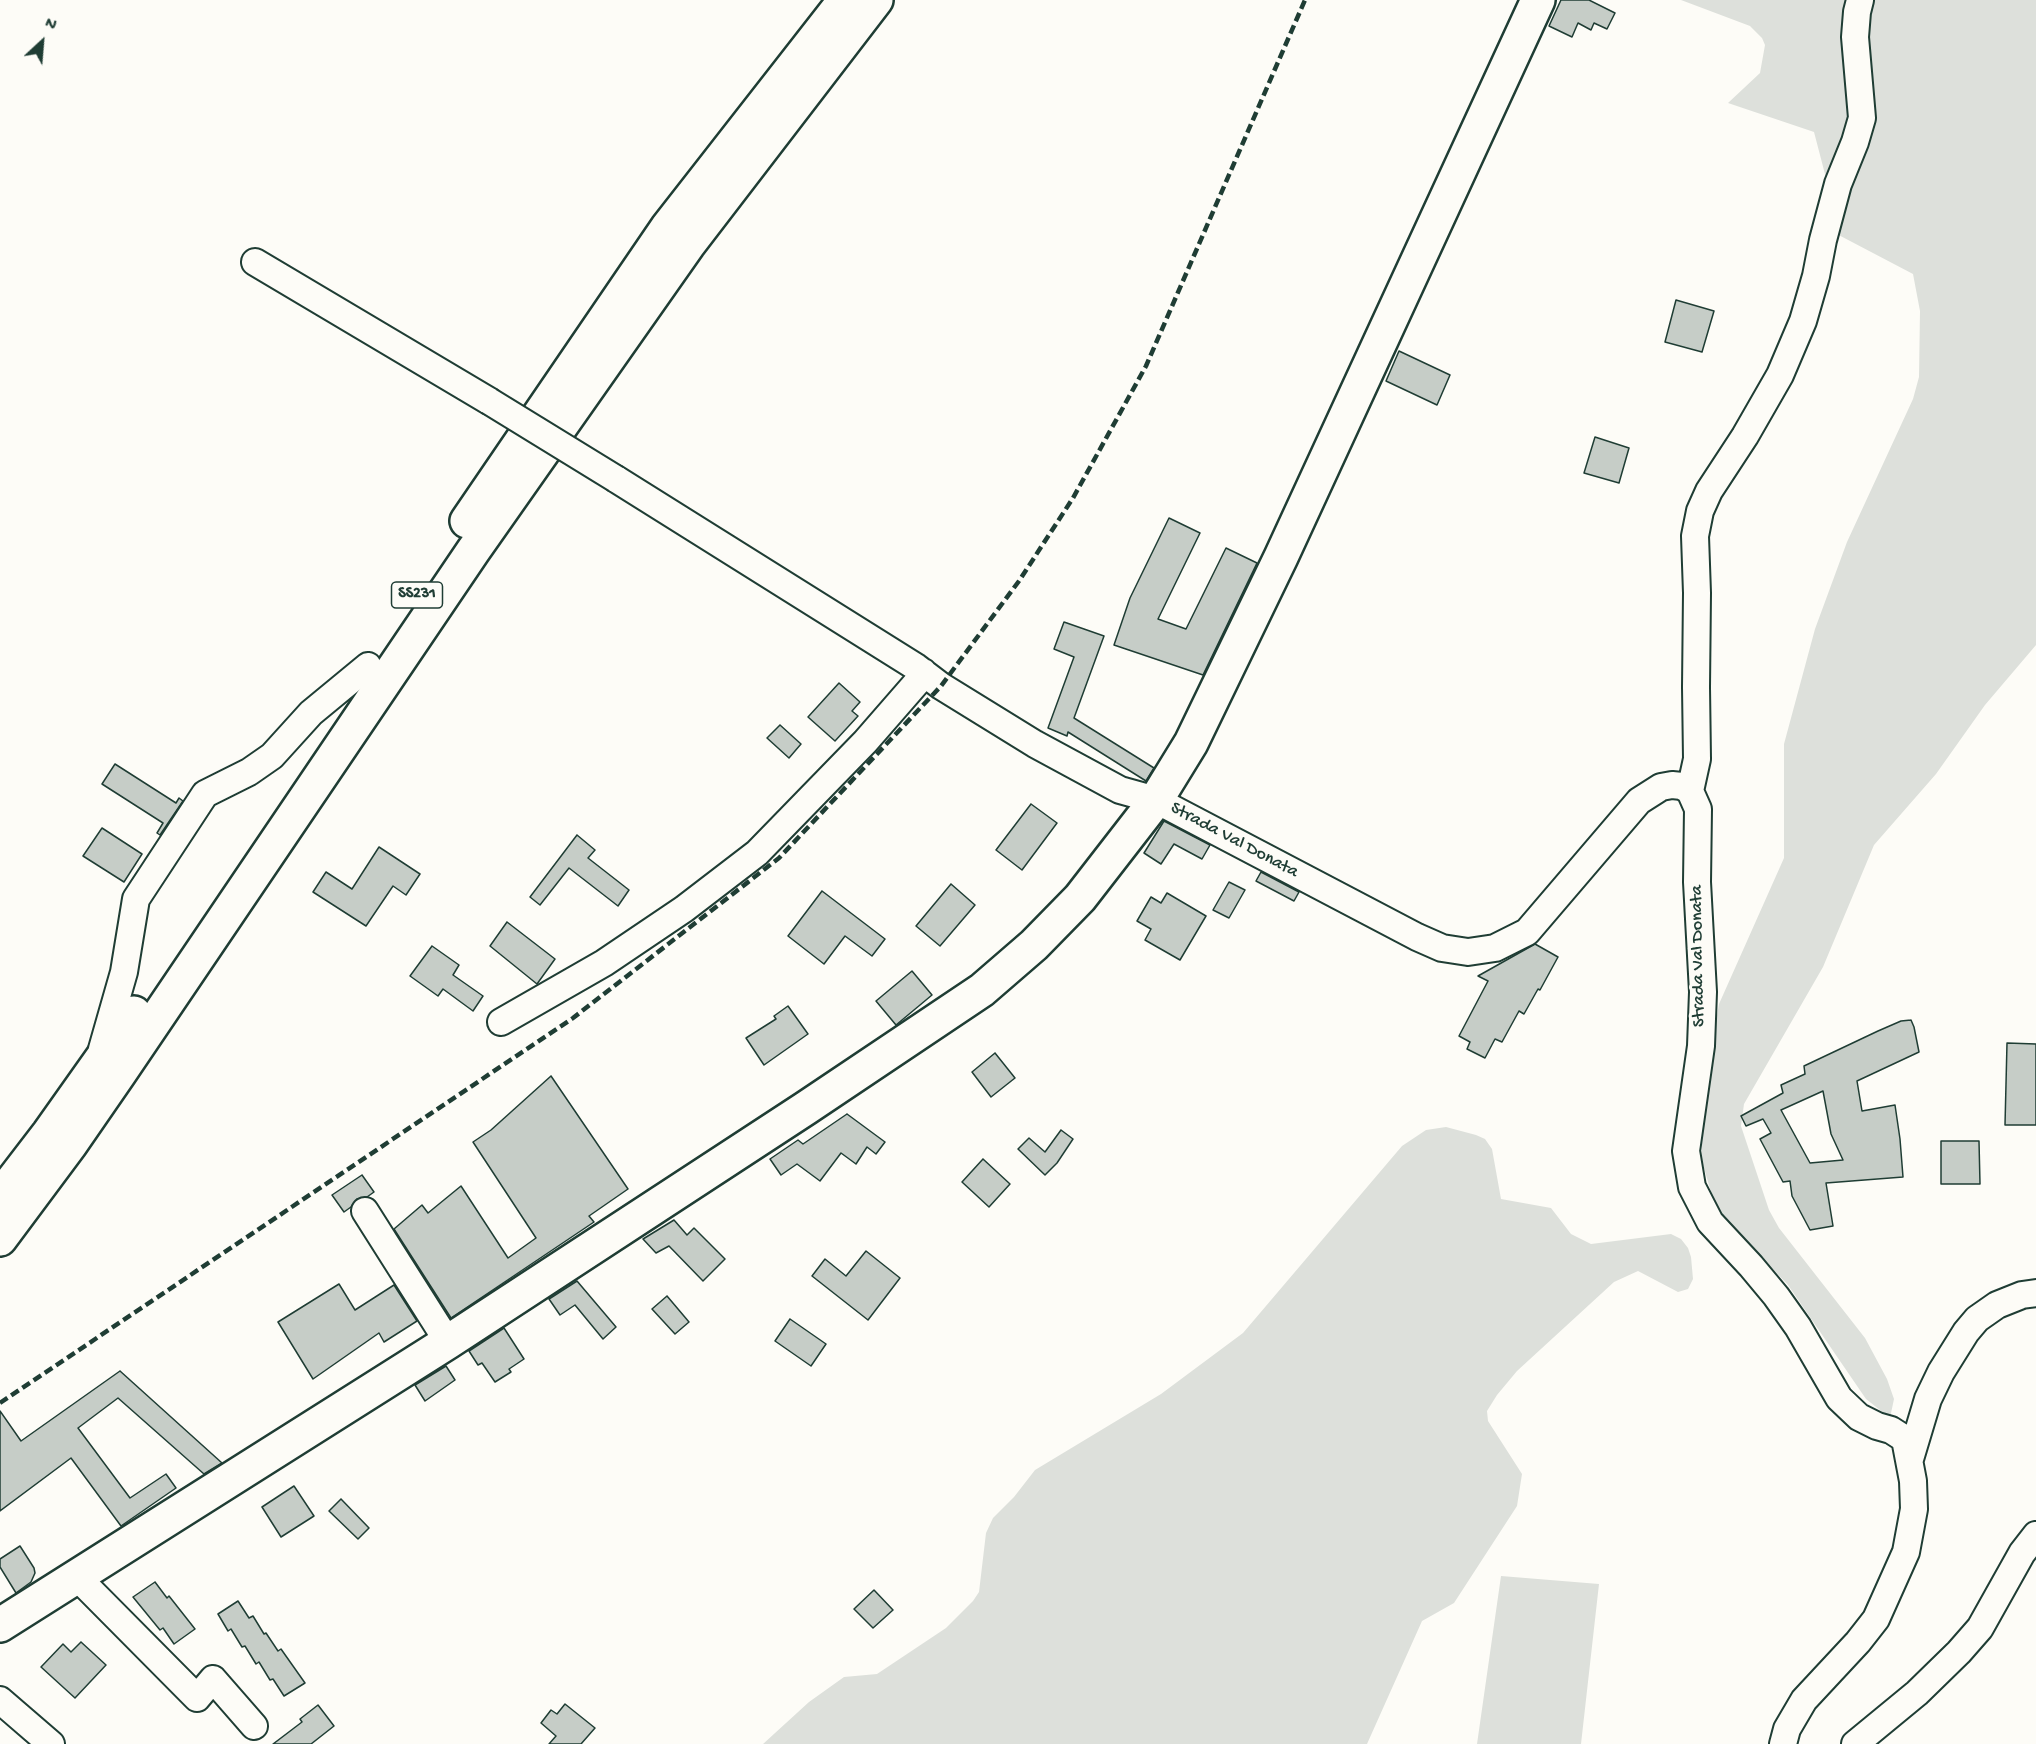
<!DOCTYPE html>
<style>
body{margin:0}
#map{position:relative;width:2036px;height:1744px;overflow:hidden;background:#fdfcf7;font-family:"Gochi Hand",sans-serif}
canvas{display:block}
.north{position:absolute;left:12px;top:12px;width:60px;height:60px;-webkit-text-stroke:4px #fdfcf7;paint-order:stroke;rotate:26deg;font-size:16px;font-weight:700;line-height:24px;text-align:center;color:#1f3d34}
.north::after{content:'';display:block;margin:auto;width:21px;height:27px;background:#1f3d34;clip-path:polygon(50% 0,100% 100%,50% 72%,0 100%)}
</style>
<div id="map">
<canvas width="2036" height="1744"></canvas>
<div class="north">N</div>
</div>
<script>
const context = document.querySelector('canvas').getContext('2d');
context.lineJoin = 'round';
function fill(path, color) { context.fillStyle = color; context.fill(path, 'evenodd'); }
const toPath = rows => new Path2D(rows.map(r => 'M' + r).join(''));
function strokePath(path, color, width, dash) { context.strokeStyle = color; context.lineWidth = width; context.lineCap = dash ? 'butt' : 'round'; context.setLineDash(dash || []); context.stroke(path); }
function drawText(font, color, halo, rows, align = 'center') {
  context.font = font + ' "Gochi Hand",sans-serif'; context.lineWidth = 6; context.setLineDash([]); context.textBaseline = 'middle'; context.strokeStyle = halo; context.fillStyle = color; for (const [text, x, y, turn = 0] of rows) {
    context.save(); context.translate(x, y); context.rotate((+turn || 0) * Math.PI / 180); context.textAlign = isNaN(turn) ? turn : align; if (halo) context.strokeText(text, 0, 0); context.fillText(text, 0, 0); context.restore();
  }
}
fill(toPath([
 [1681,0,2036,0,2036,645,1985,705,1936,774,1874,845,1823,967,1744,1104,1741,1126,1769,1210,1779,1228,1865,1338,1887,1379,1894,1399,1890,1418,1866,1399,1788,1285,1716,1209,1701,1158,1707,1072,1719,1004,1784,858,1784,744,1815,629,1847,542,1913,399,1919,377,1920,311,1913,274,1831,231,1826,178,1814,132,1728,103,1760,73,1765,45,1762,38,1750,26],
 [1446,1127,1476,1135,1485,1139,1492,1149,1501,1199,1551,1208,1571,1234,1591,1244,1671,1234,1681,1239,1688,1248,1691,1257,1693,1279,1688,1289,1678,1292,1638,1271,1614,1282,1517,1371,1497,1395,1487,1411,1488,1421,1522,1474,1517,1506,1454,1603,1422,1621,1367,1744,763,1744,809,1702,844,1677,877,1674,946,1628,973,1601,979,1592,986,1533,993,1518,1014,1497,1035,1470,1161,1394,1243,1333,1402,1146,1426,1130],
 [1501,1576,1599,1584,1581,1744,1477,1744]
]), '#dde0db');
const building = toPath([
 [1561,0,1589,0,1615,13,1607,29,1594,23,1591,30,1578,23,1572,37,1549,26,1561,0],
 [1676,300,1714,311,1702,352,1665,342,1676,300],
 [1399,351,1450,375,1437,405,1386,381,1399,351],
 [1595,437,1629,448,1619,483,1584,473,1595,437],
 [1169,518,1200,533,1158,619,1186,629,1226,548,1257,563,1203,675,1114,645,1130,598,1169,518],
 [1064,622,1104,636,1074,718,1154,768,1146,781,1068,732,1067,736,1048,728,1074,657,1054,649,1064,622],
 [839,683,860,702,852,711,858,716,835,741,808,717,839,683],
 [780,725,801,744,789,758,767,738,780,725],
 [115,764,176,803,179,798,183,801,160,835,157,833,163,823,102,784,115,764],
 [1031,804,1057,823,1022,870,996,850,1031,804],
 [1164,821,1210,845,1202,859,1174,844,1161,864,1144,853,1164,821],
 [102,828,142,854,124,882,83,856,102,828],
 [577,835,595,850,588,858,629,890,618,906,569,868,540,905,530,897,577,835],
 [379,847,420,874,406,895,393,886,366,926,313,892,326,872,352,889,379,847],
 [1261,872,1299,892,1294,901,1256,881,1261,872],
 [1229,882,1245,890,1229,918,1213,910,1229,882],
 [951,884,975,905,940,946,916,926,951,884],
 [822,891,885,939,872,956,845,936,824,964,788,936,822,891],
 [1167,893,1206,916,1180,960,1145,940,1151,929,1137,921,1151,897,1161,903,1167,893],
 [507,922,555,959,537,984,490,946,507,922],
 [1535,944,1558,957,1540,990,1538,989,1524,1014,1519,1011,1502,1042,1495,1039,1485,1058,1467,1049,1470,1042,1459,1036,1488,981,1478,976,1535,944],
 [432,946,459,965,453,975,483,996,473,1011,443,989,438,996,410,976,432,946],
 [912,971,932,995,896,1025,876,1001,912,971],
 [788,1006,808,1034,764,1065,746,1038,776,1019,774,1016,788,1006],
 [1911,1020,1914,1027,1919,1052,1857,1081,1862,1111,1895,1105,1900,1139,1903,1177,1826,1183,1833,1226,1810,1230,1792,1196,1790,1181,1783,1182,1760,1139,1771,1133,1763,1119,1746,1126,1741,1116,1783,1093,1781,1085,1805,1074,1804,1066,1878,1031,1901,1021,1911,1020],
 [1823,1091,1831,1134,1843,1160,1810,1163,1781,1110,1823,1091],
 [2007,1043,2036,1044,2036,1125,2005,1125,2007,1043],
 [995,1053,1015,1078,991,1097,972,1072,995,1053],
 [551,1076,628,1189,589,1216,594,1222,451,1318,394,1229,422,1205,428,1213,461,1186,508,1258,536,1238,473,1142,491,1130,551,1076],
 [847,1114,885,1142,876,1154,867,1147,856,1164,841,1153,820,1181,797,1164,781,1175,770,1159,798,1140,803,1144,847,1114],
 [1061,1130,1073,1139,1057,1163,1045,1175,1018,1149,1029,1138,1045,1152,1061,1130],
 [1941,1141,1979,1141,1980,1184,1941,1184,1941,1141],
 [983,1159,1010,1184,989,1207,962,1182,983,1159],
 [362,1175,374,1192,367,1197,357,1199,351,1207,344,1212,332,1195,362,1175],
 [674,1220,687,1235,694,1228,725,1259,703,1281,669,1246,656,1253,643,1239,674,1220],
 [866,1251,900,1278,868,1320,812,1276,825,1259,846,1276,866,1251],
 [577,1281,616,1327,603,1339,575,1305,560,1315,549,1299,577,1281],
 [339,1284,355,1310,394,1285,417,1321,384,1342,379,1333,313,1379,278,1322,339,1284],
 [667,1296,689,1322,675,1334,652,1309,667,1296],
 [790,1319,826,1344,811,1366,775,1341,790,1319],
 [504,1328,524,1359,509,1369,511,1372,495,1382,482,1363,478,1365,469,1351,504,1328],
 [446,1366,455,1380,425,1401,415,1385,446,1366],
 [120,1371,222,1463,204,1474,118,1398,78,1428,130,1498,166,1474,176,1488,121,1526,71,1458,0,1511,0,1411,21,1441,120,1371],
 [294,1486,314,1516,281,1537,262,1507,294,1486],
 [341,1499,369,1528,358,1539,329,1511,341,1499],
 [20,1546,34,1568,35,1573,31,1582,16,1593,0,1567,0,1559,20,1546],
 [155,1582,167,1598,169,1596,195,1629,174,1644,163,1628,160,1630,133,1597,155,1582],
 [874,1590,893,1610,873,1628,854,1609,874,1590],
 [238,1601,249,1618,253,1616,264,1634,266,1633,278,1651,281,1649,305,1683,284,1696,273,1679,270,1680,259,1662,256,1664,245,1646,242,1647,231,1629,228,1631,218,1614,238,1601],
 [81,1642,106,1665,75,1698,41,1667,63,1644,71,1652,81,1642],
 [565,1704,595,1728,581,1744,549,1744,556,1736,541,1723,551,1710,557,1714,565,1704],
 [318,1705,334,1726,311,1744,273,1744,302,1722,300,1719,318,1705]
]);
fill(building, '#c6cdc7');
strokePath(building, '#1f3d34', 1.5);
const minor = toPath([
 [255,262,489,401],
 [616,479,916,667,941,686,1035,744,1120,790,1156,800,1417,937,1442,948,1468,952,1495,948,1527,932,1639,801,1661,787,1672,785,1682,786,1690,791,1698,809,1697,882,1703,992,1701,1046,1686,1151,1692,1187,1710,1222,1751,1266,1776,1296,1798,1327,1839,1398,1859,1417,1877,1426,1891,1430,1905,1439,1913,1481,1914,1509,1906,1552,1876,1619,1858,1642,1804,1700,1787,1729,1783,1744],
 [1690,791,1697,759,1696,687,1697,593,1695,536,1700,511,1709,491,1745,436,1780,375,1803,321,1816,276,1823,240,1838,184,1855,142,1862,118,1855,37,1857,12,1860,0],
 [501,1022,604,963,684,909,757,853,865,742,919,680,923,672],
 [102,1049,124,972,136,899,205,794,249,772,272,756,311,713,368,666],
 [365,1211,448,1342],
 [1910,1459,1928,1399,1941,1372,1966,1332,1977,1319,1997,1305,2022,1295,2036,1293],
 [77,1577,197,1698,213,1679,254,1726],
 [0,1700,51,1744],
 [1855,1744,1917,1693,1959,1652,1980,1628,2022,1553,2036,1535]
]);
const major = toPath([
 [0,1625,448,1342,806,1108,982,990,1034,945,1080,898,1156,800,1191,743,1281,557,1538,0]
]);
const highway = toPath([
 [467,521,667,228,845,0],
 [0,1197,49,1133,134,1013],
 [0,1239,70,1145,119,1074,473,551,688,245,876,0]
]);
strokePath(minor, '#1f3d34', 30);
strokePath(major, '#1f3d34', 38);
strokePath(highway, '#1f3d34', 38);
strokePath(minor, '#fdfcf7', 26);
strokePath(major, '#fdfcf7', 33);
strokePath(highway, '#fdfcf7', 33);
strokePath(toPath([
 [0,1403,573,1018,779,858,941,686,1019,581,1073,498,1146,366,1305,0]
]), '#1f3d34', 4.5, [9, 4.5]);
const minorBridge = toPath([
 [489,401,616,479]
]);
strokePath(minorBridge, '#1f3d34', 30, []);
strokePath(minorBridge, '#fdfcf7', 26);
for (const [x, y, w] of [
 [417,595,51]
]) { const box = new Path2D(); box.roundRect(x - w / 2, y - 13, w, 26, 4.5); context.fillStyle = '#fdfcf7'; context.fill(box); strokePath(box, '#1f3d34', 1.5); }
drawText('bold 16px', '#1f3d34', null, [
 ["SS231",417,595]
]);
drawText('18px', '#1f3d34', '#fdfcf7', [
 ["Strada Val Donata",1234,841,28],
 ["Strada Val Donata",1699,956,-91]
]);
</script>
